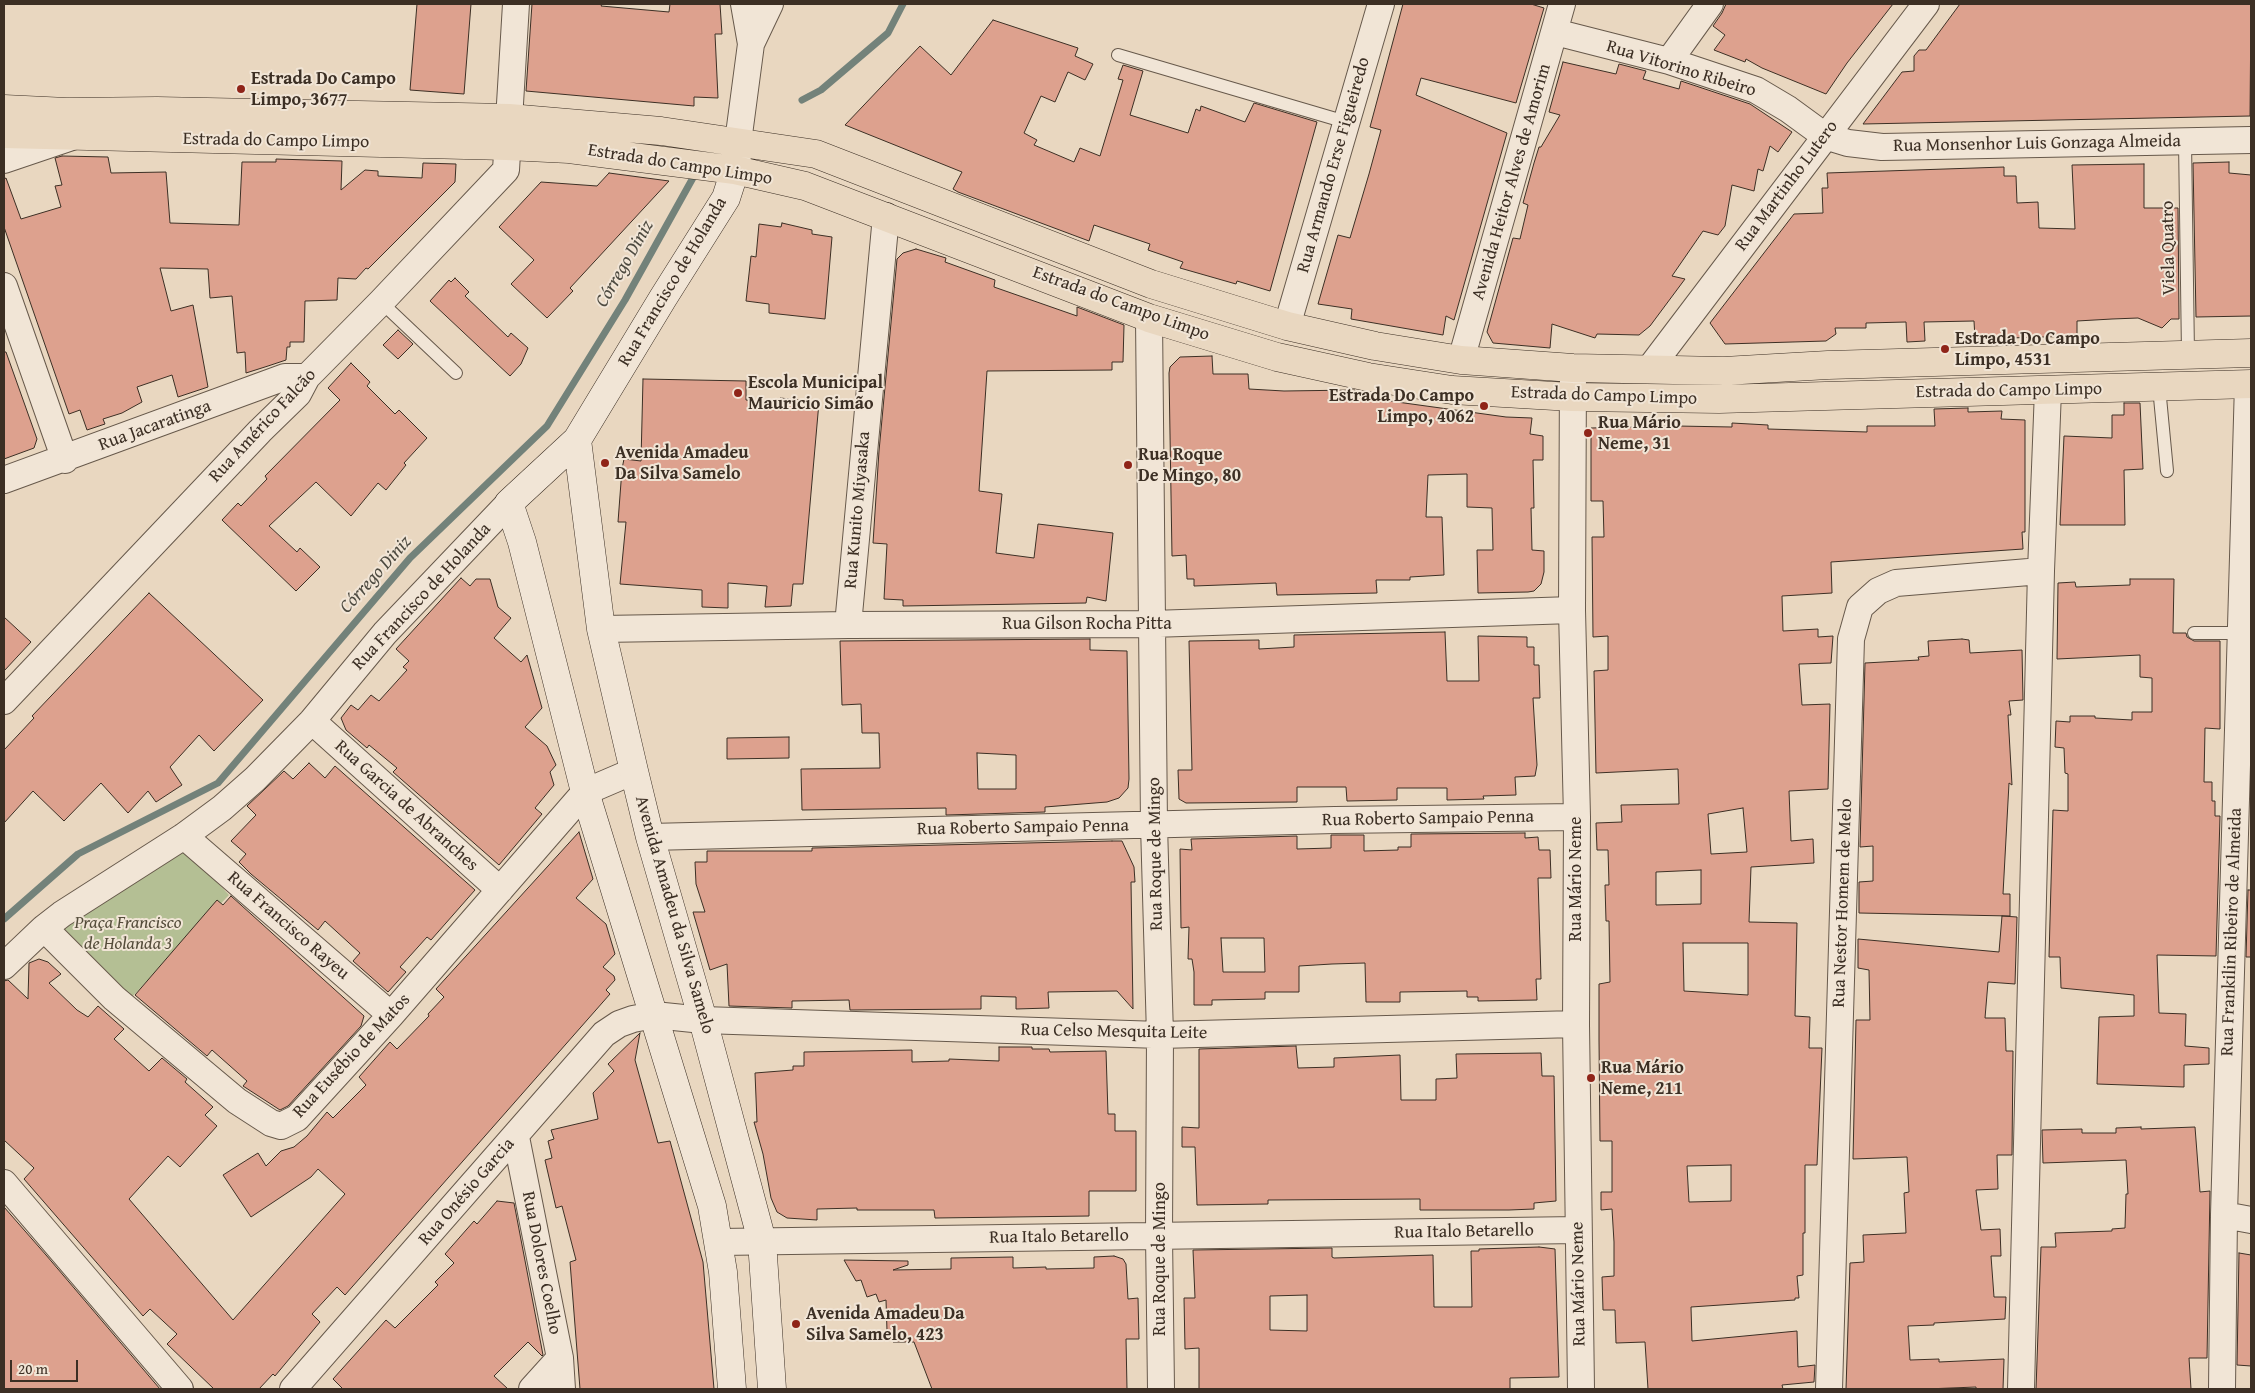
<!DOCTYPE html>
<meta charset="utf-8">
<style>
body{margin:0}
#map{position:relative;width:2255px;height:1393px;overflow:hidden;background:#e9d7c0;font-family:"Gentium Book Plus",serif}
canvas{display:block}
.frame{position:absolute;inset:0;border:5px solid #3c2f24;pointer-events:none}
.scale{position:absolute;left:10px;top:1360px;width:68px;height:22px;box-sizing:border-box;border:2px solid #3c2f24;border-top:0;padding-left:6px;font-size:15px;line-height:18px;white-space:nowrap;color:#3c2f24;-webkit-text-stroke:4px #f1e5d6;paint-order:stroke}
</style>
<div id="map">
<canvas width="2255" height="1393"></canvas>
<div class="frame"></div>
<div class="scale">20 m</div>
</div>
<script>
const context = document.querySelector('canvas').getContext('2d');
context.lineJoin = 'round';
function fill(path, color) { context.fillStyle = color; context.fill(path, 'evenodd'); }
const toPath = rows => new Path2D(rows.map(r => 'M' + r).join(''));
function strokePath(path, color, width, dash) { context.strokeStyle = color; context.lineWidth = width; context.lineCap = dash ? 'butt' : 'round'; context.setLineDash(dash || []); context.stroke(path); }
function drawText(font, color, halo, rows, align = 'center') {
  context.font = font + ' "Gentium Book Plus",serif'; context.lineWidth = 4; context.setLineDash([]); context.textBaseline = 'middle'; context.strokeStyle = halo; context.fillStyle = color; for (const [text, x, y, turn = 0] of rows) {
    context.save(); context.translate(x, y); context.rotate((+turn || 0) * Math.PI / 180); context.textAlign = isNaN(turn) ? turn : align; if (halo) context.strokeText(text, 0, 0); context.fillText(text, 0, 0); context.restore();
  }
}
fill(toPath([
 [183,845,229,895,129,1000,54,924]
]), '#b4bf94');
strokePath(toPath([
 [802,100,821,90,888,33,903,4],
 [4,919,78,854,218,783,410,558,547,426,625,300,694,176]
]), '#73827a', 7);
const building = toPath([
 [417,4,471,4,464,94,410,90,417,4],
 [532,4,602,4,601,6,669,12,670,4,720,4,722,34,715,34,718,98,694,97,694,106,526,91,532,4],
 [1403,4,1531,4,1544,8,1516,103,1421,78,1416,95,1507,133,1454,320,1446,316,1443,335,1351,319,1352,309,1318,304,1338,235,1350,238,1369,174,1381,130,1370,127,1403,4],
 [1726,4,1893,4,1847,63,1826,94,1762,68,1746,59,1745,62,1714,50,1725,35,1713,26,1722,13,1726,4],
 [1960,4,2251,4,2250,116,1863,124,1902,72,1914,71,1914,56,1919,50,1926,50,1960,4],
 [993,20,1078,48,1075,56,1093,64,1085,80,1068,72,1055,102,1041,96,1024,133,1037,140,1034,145,1074,162,1080,148,1100,156,1123,80,1118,79,1123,65,1143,71,1130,115,1188,133,1196,109,1200,111,1201,106,1245,122,1254,103,1317,122,1270,291,1237,281,1236,284,1180,268,1183,262,1148,250,1150,244,1094,225,1089,241,958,192,953,189,962,172,845,125,920,46,951,75,993,20],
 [1563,62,1616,74,1619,64,1646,71,1643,79,1679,89,1681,81,1750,104,1792,132,1778,152,1770,146,1763,171,1758,169,1754,191,1732,185,1725,226,1718,235,1703,231,1672,276,1685,279,1650,326,1639,335,1597,334,1595,338,1552,324,1550,348,1493,343,1487,332,1513,238,1520,239,1528,205,1523,203,1534,163,1539,147,1541,147,1560,115,1549,112,1563,62],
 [62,156,108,157,111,173,166,172,170,223,239,225,242,162,276,162,276,159,342,161,341,190,365,170,378,171,378,176,422,178,423,163,456,164,455,182,368,269,366,268,356,279,338,278,337,300,305,301,304,342,290,342,290,347,287,347,286,360,268,366,246,373,245,352,237,353,232,296,210,298,208,269,160,268,171,311,193,305,208,387,178,397,172,375,137,387,142,402,122,413,103,419,105,424,87,430,80,410,69,414,4,227,4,179,6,178,21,219,61,207,55,186,62,185,55,158,62,156],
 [2229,162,2229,173,2251,175,2251,316,2196,317,2193,163,2229,162],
 [2144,164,2144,208,2178,208,2179,319,2171,319,2162,328,2138,318,2112,319,2077,321,2077,336,1975,339,1974,321,1924,322,1925,341,1907,342,1906,322,1866,323,1866,328,1835,328,1836,334,1826,341,1725,344,1710,323,1794,214,1823,213,1822,188,1828,188,1827,173,2004,167,2004,176,2016,176,2017,203,2038,202,2039,228,2075,229,2072,165,2144,164],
 [609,173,669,181,570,288,573,291,547,318,511,284,534,260,499,227,541,182,597,186,609,173],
 [782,223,812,230,812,234,832,237,825,319,769,313,769,304,746,301,751,256,756,257,759,224,781,227,782,223],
 [916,249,946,258,945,262,995,280,994,287,1077,316,1077,307,1124,325,1123,362,1112,362,1112,370,987,371,979,491,1002,494,996,553,1034,558,1038,524,1113,533,1106,601,1087,597,1086,603,903,606,903,600,884,599,887,544,873,543,879,451,897,259,903,253,916,249],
 [455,278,469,292,465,296,508,337,511,333,528,348,521,364,510,376,430,301,449,280,451,282,455,278],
 [398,330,413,344,398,359,383,345,398,330],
 [4,352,6,352,37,439,34,448,4,459,4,352],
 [1212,356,1213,374,1248,374,1249,389,1284,391,1355,390,1355,395,1397,402,1506,417,1532,418,1530,434,1543,436,1543,460,1533,460,1534,508,1531,508,1532,550,1544,551,1544,572,1541,584,1534,591,1528,592,1478,593,1477,550,1493,550,1492,508,1467,507,1467,474,1428,475,1426,517,1442,517,1444,575,1410,577,1410,580,1376,580,1377,593,1277,595,1276,583,1194,586,1194,579,1187,579,1186,555,1172,556,1169,373,1170,367,1180,357,1212,356],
 [351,363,370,382,367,386,395,414,399,410,427,438,404,463,406,465,386,490,378,483,351,516,316,482,269,526,297,552,300,548,320,567,296,591,222,520,238,503,241,506,267,479,265,476,340,400,328,388,351,363],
 [643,379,746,381,746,400,780,404,780,398,819,402,803,584,793,584,791,606,765,607,767,586,728,583,728,608,702,607,702,590,620,584,626,522,618,522,622,469,624,459,641,461,643,379],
 [2124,403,2140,403,2143,469,2124,470,2125,525,2060,525,2064,436,2112,438,2112,415,2124,415,2124,403],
 [1968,408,1968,412,2002,411,2001,419,2025,420,2025,532,2022,532,2023,549,1831,562,1832,593,1782,596,1783,631,1818,629,1818,637,1833,636,1831,663,1799,664,1802,705,1830,704,1828,789,1789,791,1791,841,1813,839,1814,863,1751,867,1749,922,1797,923,1795,1016,1810,1017,1809,1048,1822,1048,1817,1165,1805,1165,1805,1233,1803,1233,1803,1275,1797,1276,1799,1298,1795,1298,1795,1300,1691,1307,1692,1341,1797,1331,1798,1367,1815,1365,1814,1382,1782,1385,1783,1389,1648,1389,1645,1342,1616,1343,1615,1310,1603,1310,1602,1277,1614,1276,1614,1242,1612,1209,1601,1210,1601,1192,1612,1192,1612,1141,1600,1141,1599,1040,1599,984,1610,982,1609,921,1606,921,1605,885,1609,885,1608,850,1597,850,1596,823,1622,822,1621,805,1679,804,1678,769,1596,773,1594,671,1608,670,1608,636,1593,637,1592,537,1604,537,1603,501,1591,501,1591,428,1677,426,1732,427,1732,423,1768,425,1768,429,1867,432,1867,426,1935,426,1934,409,1968,408],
 [1743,808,1747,852,1711,854,1708,814,1743,808],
 [1701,870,1701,904,1656,905,1656,872,1701,870],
 [1683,943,1748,943,1748,995,1684,991,1683,943],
 [1731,1165,1731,1201,1689,1202,1687,1166,1731,1165],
 [461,578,470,586,476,579,490,579,498,607,511,618,494,638,521,662,527,655,542,708,525,727,547,746,556,765,550,772,554,785,535,808,542,814,499,865,393,772,397,768,369,745,367,748,346,730,341,718,351,705,358,710,371,695,379,701,407,670,403,667,409,661,396,649,461,578],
 [2130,579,2174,579,2173,633,2186,633,2187,637,2194,641,2220,641,2220,729,2205,728,2204,782,2212,782,2212,801,2215,801,2215,816,2220,816,2216,956,2157,955,2159,1013,2186,1014,2185,1046,2209,1048,2209,1064,2184,1065,2184,1087,2097,1084,2099,1017,2134,1016,2134,995,2061,988,2060,957,2049,957,2053,810,2068,811,2068,774,2065,773,2064,748,2055,747,2056,721,2070,722,2070,716,2095,716,2095,718,2132,720,2132,712,2152,712,2152,678,2140,677,2140,655,2057,659,2058,583,2075,582,2076,587,2130,585,2130,579],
 [149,593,263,700,214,751,199,735,170,767,182,785,156,802,148,791,128,813,101,783,64,821,33,791,4,823,4,750,34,718,32,716,149,593],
 [4,617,31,642,4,671,4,617],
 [1445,632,1447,681,1479,681,1478,636,1527,637,1527,647,1534,647,1534,665,1539,665,1540,698,1533,698,1537,765,1535,776,1515,777,1516,795,1483,796,1484,799,1447,800,1447,788,1397,788,1397,800,1347,801,1346,787,1297,787,1297,802,1186,803,1179,799,1178,770,1192,770,1189,641,1259,640,1259,649,1294,647,1294,635,1445,632],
 [1090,639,1090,650,1127,651,1129,779,1128,788,1119,798,1107,802,1045,807,1045,812,946,815,946,808,802,810,801,769,880,768,879,733,862,733,861,704,842,705,840,641,1090,639],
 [977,753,1016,755,1016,789,978,789,977,753],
 [1962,639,1969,640,1970,653,2022,650,2023,700,2009,701,2011,715,2008,715,2012,785,2009,783,2003,894,2010,894,2010,916,1859,913,1859,882,1873,881,1873,846,1860,847,1865,663,1919,660,1918,657,1929,656,1928,641,1962,639],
 [789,737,789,758,727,759,727,738,789,737],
 [309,763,325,778,335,766,475,890,431,940,427,937,400,967,406,972,388,992,353,961,360,953,325,921,318,930,251,874,239,862,246,854,231,841,256,815,247,806,284,771,293,779,309,763],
 [579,832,593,879,576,898,606,924,615,954,603,967,614,976,615,980,606,990,610,994,345,1295,337,1287,312,1314,320,1322,275,1376,273,1374,259,1389,214,1389,167,1344,177,1334,150,1309,143,1316,24,1179,34,1168,4,1140,4,981,8,980,28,999,29,963,39,959,48,962,61,974,49,983,77,1010,88,1017,98,1006,124,1029,114,1039,149,1071,162,1058,187,1079,185,1082,213,1107,205,1115,217,1126,180,1167,168,1156,129,1199,233,1320,345,1194,318,1169,311,1177,251,1217,223,1175,258,1153,266,1166,281,1151,294,1147,307,1136,327,1112,333,1118,366,1085,359,1077,390,1042,397,1049,429,1016,428,1014,444,997,436,989,579,832],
 [1525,833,1525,838,1538,837,1539,850,1550,850,1551,878,1538,878,1541,979,1536,979,1537,1000,1478,1001,1478,997,1467,997,1467,991,1400,992,1400,1002,1366,1002,1365,963,1332,964,1299,966,1299,992,1265,992,1265,999,1212,1000,1212,1005,1194,1005,1194,972,1192,959,1188,959,1189,927,1181,928,1180,849,1192,850,1191,839,1297,836,1297,849,1331,848,1331,835,1364,835,1364,851,1398,850,1398,847,1411,847,1411,834,1525,833],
 [1221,938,1264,938,1265,972,1223,972,1221,938],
 [1112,841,1122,841,1134,867,1135,882,1131,882,1133,1009,1117,991,1048,992,1049,1008,1016,1009,1016,997,981,996,981,1009,850,1010,849,1000,792,1001,792,1008,729,1006,727,964,710,970,693,912,705,912,696,884,695,862,707,862,707,851,812,851,812,848,1112,841],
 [2248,890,2251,890,2251,957,2246,957,2248,890],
 [231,896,364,1016,361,1026,288,1106,280,1110,243,1086,247,1081,212,1050,207,1056,135,995,217,900,223,905,231,896],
 [2002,916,2017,917,2015,984,1988,982,1985,1018,2005,1018,2006,1051,2013,1051,2012,1155,1997,1155,1998,1189,1976,1190,1981,1230,2000,1229,2001,1256,1991,1256,1994,1297,2006,1297,2005,1319,1934,1323,1934,1325,1908,1326,1910,1360,1939,1359,1939,1362,2004,1359,2003,1389,1976,1389,1976,1387,1926,1389,1846,1389,1850,1263,1864,1262,1863,1235,1906,1233,1904,1193,1909,1192,1907,1157,1853,1159,1856,1020,1870,1020,1869,970,1858,968,1858,939,1999,952,2002,916],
 [640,1033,635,1060,658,1143,670,1141,703,1262,714,1389,580,1389,570,1262,576,1260,562,1206,556,1208,545,1160,552,1158,548,1141,554,1139,551,1130,598,1119,593,1093,614,1071,608,1064,640,1033],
 [1296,1046,1298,1068,1334,1067,1334,1058,1400,1055,1401,1100,1436,1100,1436,1079,1457,1078,1456,1054,1541,1053,1542,1076,1554,1076,1556,1201,1534,1203,1534,1209,1509,1210,1420,1210,1420,1199,1268,1200,1268,1204,1197,1205,1195,1147,1182,1147,1182,1127,1199,1128,1199,1049,1296,1046],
 [999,1047,1032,1047,1032,1049,1049,1049,1050,1052,1106,1051,1108,1114,1115,1114,1115,1131,1136,1131,1136,1191,1089,1191,1089,1216,935,1218,934,1210,857,1210,857,1208,817,1209,817,1220,787,1218,777,1212,771,1198,763,1154,754,1122,757,1122,755,1073,793,1070,793,1066,804,1066,804,1052,912,1050,912,1062,949,1061,949,1059,999,1061,999,1047],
 [2141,1127,2141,1129,2195,1127,2200,1192,2210,1191,2207,1358,2189,1358,2191,1389,2036,1389,2041,1247,2056,1247,2055,1233,2112,1231,2112,1229,2125,1228,2126,1194,2128,1194,2126,1160,2043,1163,2042,1130,2082,1129,2082,1133,2116,1133,2116,1128,2141,1127],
 [497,1201,514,1203,543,1355,542,1356,528,1342,494,1376,508,1389,343,1389,333,1379,386,1320,395,1328,438,1285,435,1282,454,1263,445,1254,474,1221,477,1224,497,1201],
 [4,1207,46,1255,160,1389,4,1389,4,1207],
 [1539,1247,1555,1249,1559,1377,1510,1378,1510,1389,1199,1389,1199,1348,1185,1349,1184,1298,1195,1298,1193,1250,1332,1248,1332,1257,1334,1258,1433,1255,1434,1307,1472,1307,1471,1251,1479,1251,1479,1249,1539,1247],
 [1307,1295,1307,1331,1270,1330,1270,1296,1307,1295],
 [2239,1253,2251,1255,2251,1366,2237,1365,2239,1253],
 [1114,1256,1123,1259,1126,1264,1128,1299,1138,1298,1139,1339,1126,1339,1127,1389,932,1389,914,1342,893,1342,887,1331,886,1300,879,1302,876,1294,867,1297,861,1280,856,1281,844,1260,908,1261,908,1265,893,1270,951,1269,951,1258,1013,1257,1013,1268,1046,1267,1046,1269,1094,1268,1094,1257,1114,1256]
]);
fill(building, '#dda18e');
strokePath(building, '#3c2f24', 1);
const lane = toPath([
 [1118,55,1346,122],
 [2185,141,2188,354],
 [381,302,456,373],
 [2159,387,2167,471],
 [2194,633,2241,633]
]);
const street = toPath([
 [1555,32,1669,61,1756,90,1788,109,1825,136,1848,143,1882,147,2251,140],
 [751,44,770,4],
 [1669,61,1710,4],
 [738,142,751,44,744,4],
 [4,160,72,137],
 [4,286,65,460],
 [1149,318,1154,825,1160,1035,1159,1236,1161,1389],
 [1287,326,1381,4],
 [1461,360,1562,4],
 [1573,368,1572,610,1577,817,1576,1024,1581,1389],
 [1650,368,1926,4],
 [4,480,285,377,307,377],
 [848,625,886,216],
 [601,629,848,625,1152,624,1572,610],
 [4,701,260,431,298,394,307,377,381,302,506,170,516,4],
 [312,721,500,890],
 [184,836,391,1015],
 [650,837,1335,820,1577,817],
 [44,928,114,998,237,1101,271,1123,281,1126,297,1118,391,1015,585,792,634,771],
 [4,966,44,928,62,914,184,836,222,808,255,779,312,721,385,633,509,503],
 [516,1137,560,1358,562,1389],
 [4,1183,180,1389],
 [2224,1215,2251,1220],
 [720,1242,1578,1230],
 [293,1389,604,1034,619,1024,633,1019,654,1015,703,1020,1160,1035,1576,1024],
 [532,1389,560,1358],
 [1829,1389,1851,639,1860,607,1878,591,1896,583,2041,571],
 [2021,1389,2041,571,2048,390],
 [2222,1389,2224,1215,2248,384]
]);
const secondary = toPath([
 [577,440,601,629,634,771,650,837,703,1020,762,1241,772,1389],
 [732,1389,723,1272,712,1206,585,792,522,542,509,503,577,440,663,298,726,198,735,170,738,147]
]);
const primary = toPath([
 [4,109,67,112,157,111,509,118,661,131,816,154,1151,284,1287,326,1375,346,1461,360,1573,368,1724,371,1828,365,2251,353],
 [4,134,507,146,569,149,735,170,805,186,1149,318,1277,357,1368,377,1452,390,1572,397,1719,399,2251,384]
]);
strokePath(lane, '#67594b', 14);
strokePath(street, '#67594b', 28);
strokePath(secondary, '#3c2f24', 29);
strokePath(primary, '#3c2f24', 29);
strokePath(lane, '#f1e5d6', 12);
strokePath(street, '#f1e5d6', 26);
strokePath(secondary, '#f1e5d6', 28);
strokePath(primary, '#e9d7c0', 28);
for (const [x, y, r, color] of [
 [241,89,5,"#8f2418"],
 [1945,349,5,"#8f2418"],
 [738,393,5,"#8f2418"],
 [1484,406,5,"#8f2418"],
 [1588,433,5,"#8f2418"],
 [605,463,5,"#8f2418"],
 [1128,465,5,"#8f2418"],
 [1591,1078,5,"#8f2418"],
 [796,1324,5,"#8f2418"]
]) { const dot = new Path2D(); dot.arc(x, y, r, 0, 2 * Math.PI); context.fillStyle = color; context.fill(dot); strokePath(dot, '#f1e5d6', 2); }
drawText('18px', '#3c2f24', '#f1e5d6', [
 ["Rua Vitorino Ribeiro",1681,69,17],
 ["Estrada do Campo Limpo",276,141,1],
 ["Rua Monsenhor Luis Gonzaga Almeida",2037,144,-1],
 ["Estrada do Campo Limpo",680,165,9],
 ["Rua Armando Erse Figueiredo",1334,165,-74],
 ["Avenida Heitor Alves de Amorim",1512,182,-74],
 ["Rua Martinho Lutero",1787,186,-53],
 ["Viela Quatro",2169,248,-91],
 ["Rua Francisco de Holanda",673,282,-59],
 ["Estrada do Campo Limpo",1121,304,20],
 ["Estrada do Campo Limpo",2009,391,-1],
 ["Estrada do Campo Limpo",1604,396,2],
 ["Rua Jacaratinga",155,426,-20],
 ["Rua Américo Falcão",263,426,-47],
 ["Rua Kunito Miyasaka",858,510,-85],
 ["Rua Francisco de Holanda",422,597,-47],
 ["Rua Gilson Rocha Pitta",1087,624],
 ["Rua Garcia de Abranches",406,806,42],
 ["Rua Roberto Sampaio Penna",1428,819,-1],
 ["Rua Roberto Sampaio Penna",1023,828,-1],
 ["Rua Roque de Mingo",1156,854,-91],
 ["Rua Mário Neme",1576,879,-90],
 ["Rua Nestor Homem de Melo",1843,903,-88],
 ["Avenida Amadeu da Silva Samelo",674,915,74],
 ["Rua Francisco Rayeu",288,926,41],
 ["Rua Frankilin Ribeiro de Almeida",2232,932,-88],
 ["Rua Celso Mesquita Leite",1114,1032,1],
 ["Rua Eusébio de Matos",352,1056,-47],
 ["Rua Onésio Garcia",467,1192,-49],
 ["Rua Italo Betarello",1464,1232,-1],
 ["Rua Italo Betarello",1059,1237,-1],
 ["Rua Roque de Mingo",1160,1259,-90],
 ["Rua Dolores Coelho",541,1263,79],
 ["Rua Mário Neme",1579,1284,-91]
]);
drawText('bold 18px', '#3c2f24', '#f1e5d6', [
 ["Estrada Do Campo",251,79],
 ["Limpo, 3677",251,100],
 ["Estrada Do Campo",1955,339],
 ["Limpo, 4531",1955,360],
 ["Escola Municipal",748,383],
 ["Mauricio Simão",748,404],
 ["Estrada Do Campo",1474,396,"right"],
 ["Limpo, 4062",1474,417,"right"],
 ["Rua Mário",1598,423],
 ["Neme, 31",1598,444],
 ["Avenida Amadeu",615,453],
 ["Da Silva Samelo",615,474],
 ["Rua Roque",1138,455],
 ["De Mingo, 80",1138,476],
 ["Rua Mário",1601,1068],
 ["Neme, 211",1601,1089],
 ["Avenida Amadeu Da",806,1314],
 ["Silva Samelo, 423",806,1335]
], 'left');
drawText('italic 18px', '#544c3a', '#f1e5d6', [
 ["Praça Francisco",128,923],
 ["de Holanda 3",128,944]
]);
drawText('italic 19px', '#4e4b41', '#f1e5d6', [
 ["Córrego Diniz",625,264,-60],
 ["Córrego Diniz",376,575,-48]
]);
</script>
